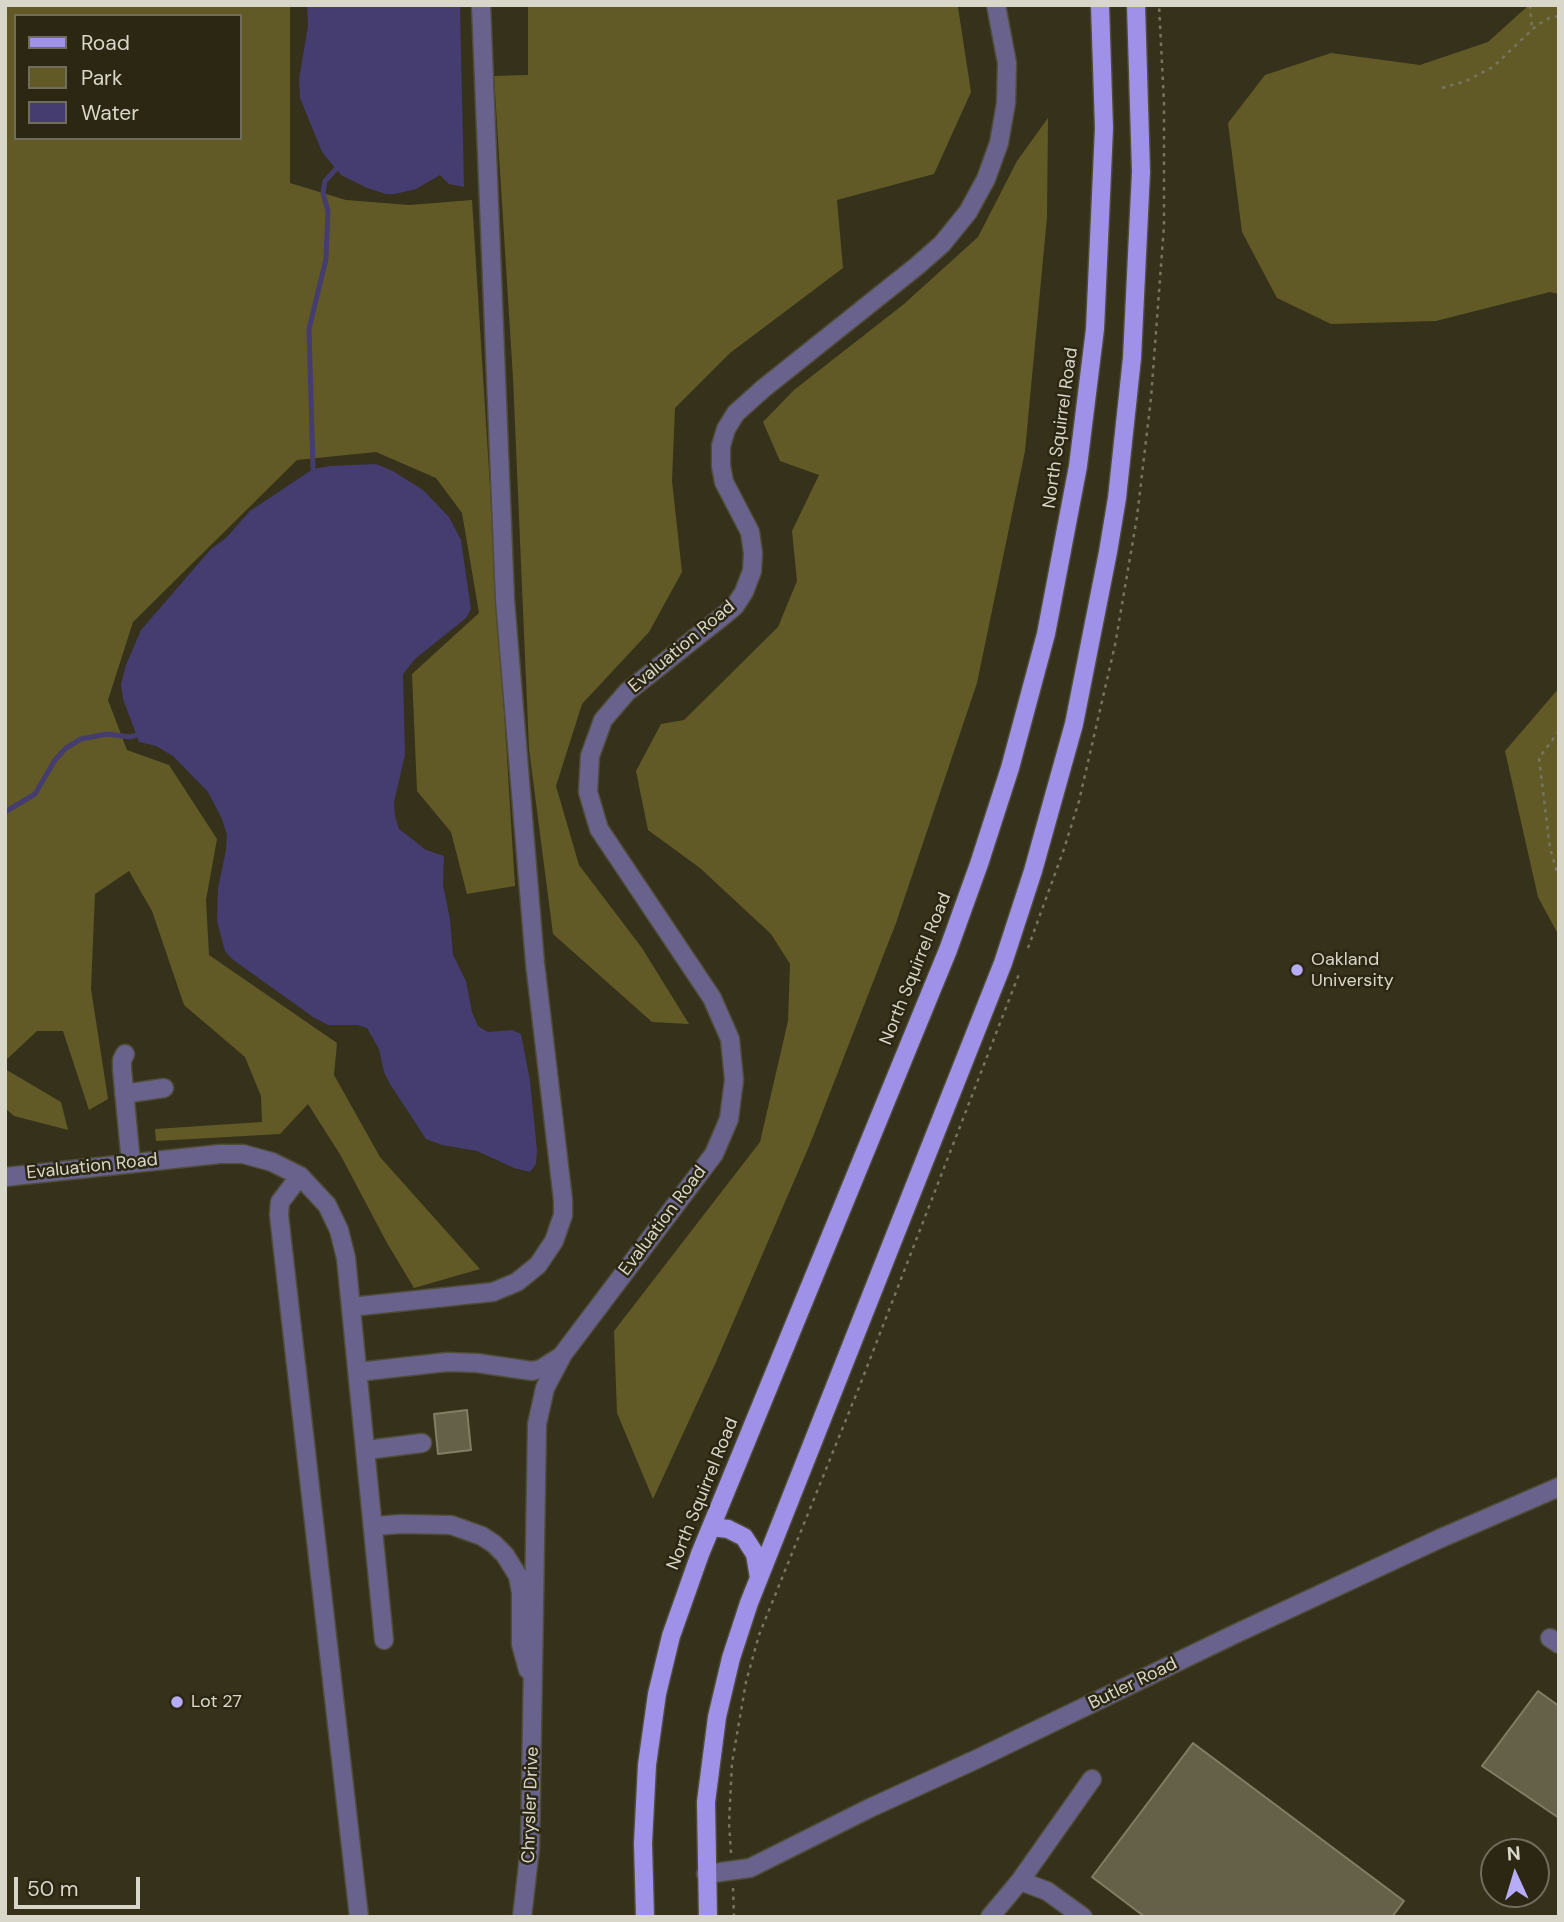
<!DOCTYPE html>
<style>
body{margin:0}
#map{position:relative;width:1564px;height:1922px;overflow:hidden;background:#35311b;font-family:"DM Sans",sans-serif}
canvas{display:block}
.frame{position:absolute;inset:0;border:7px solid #d9d7ca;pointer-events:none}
.legend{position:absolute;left:14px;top:14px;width:228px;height:126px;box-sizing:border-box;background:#2b2712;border:2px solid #716d5c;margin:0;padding:9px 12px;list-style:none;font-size:21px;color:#d9d7ca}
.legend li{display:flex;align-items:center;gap:14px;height:35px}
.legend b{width:35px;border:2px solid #716d5c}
.north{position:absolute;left:1480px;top:1838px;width:70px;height:70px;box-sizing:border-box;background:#2b2712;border:2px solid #716d5c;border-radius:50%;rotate:356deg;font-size:19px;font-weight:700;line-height:28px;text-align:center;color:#d9d7ca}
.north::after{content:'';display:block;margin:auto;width:24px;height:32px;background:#b6acf8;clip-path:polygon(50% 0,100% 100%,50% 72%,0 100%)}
.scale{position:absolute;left:14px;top:1877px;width:126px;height:32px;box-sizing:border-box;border:4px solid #d9d7ca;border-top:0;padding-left:9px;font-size:21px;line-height:24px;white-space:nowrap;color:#d9d7ca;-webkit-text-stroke:5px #2b2712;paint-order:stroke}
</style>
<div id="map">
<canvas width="1564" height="1922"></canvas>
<div class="frame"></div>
<ul class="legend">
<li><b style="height:9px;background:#9f91e7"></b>Road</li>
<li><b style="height:19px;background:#625a26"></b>Park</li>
<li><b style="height:19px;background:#453c70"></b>Water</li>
</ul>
<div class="north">N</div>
<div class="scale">50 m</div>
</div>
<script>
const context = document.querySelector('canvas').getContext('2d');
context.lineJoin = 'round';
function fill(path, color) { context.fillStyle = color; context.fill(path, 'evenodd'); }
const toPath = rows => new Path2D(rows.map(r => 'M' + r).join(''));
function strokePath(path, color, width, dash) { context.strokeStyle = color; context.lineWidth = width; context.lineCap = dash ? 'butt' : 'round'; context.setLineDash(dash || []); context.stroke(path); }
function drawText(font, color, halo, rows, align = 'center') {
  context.font = font + ' "DM Sans",sans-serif'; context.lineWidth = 5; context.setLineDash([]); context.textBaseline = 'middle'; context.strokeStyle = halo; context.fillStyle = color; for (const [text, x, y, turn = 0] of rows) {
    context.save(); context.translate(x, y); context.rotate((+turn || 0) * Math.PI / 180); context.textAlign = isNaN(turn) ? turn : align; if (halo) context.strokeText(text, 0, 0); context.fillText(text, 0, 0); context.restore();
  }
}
fill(toPath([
 [5,5,290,5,290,183,346,200,409,205,472,200,515,886,467,894,451,832,417,791,412,674,479,613,462,513,436,478,376,452,297,460,133,622,108,700,127,750,169,765,217,839,206,900,209,955,337,1043,334,1075,380,1157,480,1269,414,1288,387,1243,341,1156,308,1104,280,1134,156,1141,155,1129,262,1122,261,1096,245,1057,184,1005,152,911,129,871,95,894,91,989,108,1099,89,1110,63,1031,37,1031,5,1061],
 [16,16,240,16,240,138,16,138],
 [528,5,958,5,958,7,971,92,934,174,837,200,843,268,730,353,675,408,672,481,682,572,649,632,582,704,556,786,579,865,642,948,689,1024,652,1022,553,934,529,749,513,378,494,76,528,75],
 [1529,5,1559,5,1559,294,1550,292,1436,321,1331,324,1277,298,1242,232,1228,123,1265,75,1331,53,1420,65,1488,42],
 [1048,118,1047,217,1025,451,977,683,896,923,810,1144,716,1362,653,1499,617,1413,614,1331,760,1142,788,1021,790,964,771,934,700,868,648,830,636,771,661,724,684,720,778,627,797,581,792,531,819,475,780,461,763,422,794,390,904,304,978,237,1017,161],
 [1559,688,1559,936,1538,897,1505,751],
 [5,1069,61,1102,68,1130,14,1116,5,1108]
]), '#625a26');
fill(toPath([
 [307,5,460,5,464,187,449,184,440,175,416,189,395,194,386,194,367,188,341,175,322,152,300,98,299,79,308,26],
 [376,464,393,471,423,490,449,517,461,540,471,609,466,618,415,659,403,674,405,755,394,802,395,816,399,829,407,835,426,850,444,856,443,885,450,919,453,955,466,981,472,1012,478,1026,488,1032,512,1030,521,1034,530,1081,537,1150,536,1164,530,1172,514,1168,477,1151,442,1145,426,1139,390,1084,384,1072,379,1049,367,1028,357,1025,328,1025,313,1017,232,959,225,951,217,921,218,888,226,850,227,835,222,819,208,792,173,756,156,746,139,742,123,699,121,684,126,665,141,630,211,549,226,538,250,511,313,469,330,466]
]), '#453c70');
strokePath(toPath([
 [313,469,309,329,326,259,328,211,323,193,325,181,337,168],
 [5,812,35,794,55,760,66,748,81,739,107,734,130,737,137,735]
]), '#453c70', 5);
const building = toPath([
 [467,1410,471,1450,438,1454,434,1414,467,1410],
 [1538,1691,1559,1706,1559,1818,1482,1766,1538,1691],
 [1193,1743,1404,1901,1392,1917,1145,1917,1092,1877,1193,1743]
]);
fill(building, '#656149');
strokePath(building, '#827e65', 2);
const minor = toPath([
 [125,1054,122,1060,122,1069,131,1163],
 [124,1094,164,1088],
 [300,1176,280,1202,279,1215,359,1917],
 [5,1177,220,1154,243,1154,272,1162,300,1176,327,1205,339,1230,346,1258,384,1640],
 [351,1307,493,1292,517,1282,538,1265,554,1241,563,1215,563,1200,535,963,505,600,481,5],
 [358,1372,447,1362,477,1363,532,1371,541,1369,560,1357],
 [367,1450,422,1443],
 [375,1526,401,1524,451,1525,482,1536,494,1544,505,1555,518,1576,521,1592,521,1644,528,1670],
 [1550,1638,1559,1644],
 [706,1874,750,1868,870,1808,977,1759,1235,1634,1439,1539,1559,1487],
 [1020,1881,1092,1779],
 [522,1917,530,1848,537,1424,545,1388,563,1354,714,1154,729,1119,734,1080,730,1039,712,998,599,829,588,792,590,756,603,720,627,692,723,616,735,606,744,592,752,571,753,553,750,532,724,482,721,466,721,446,726,429,736,413,764,388,917,266,942,244,968,212,986,179,999,143,1006,103,1007,63,996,5],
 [990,1917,1020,1881,1047,1891,1083,1917]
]);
const major = toPath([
 [712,1527,728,1529,744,1537,755,1554,759,1578],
 [645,1917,643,1843,647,1765,657,1694,671,1636,700,1554,948,950,979,864,1010,768,1046,634,1078,466,1095,329,1104,128,1100,5],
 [708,1917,706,1802,717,1717,731,1658,749,1603,1003,963,1033,871,1074,724,1108,552,1117,498,1132,358,1141,172,1136,5]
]);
strokePath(minor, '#4f4c37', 21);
strokePath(major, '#4f4c37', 21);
strokePath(toPath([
 [1530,5,1532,30],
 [1442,88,1466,81,1493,67,1536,26,1549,18,1559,16],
 [1559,731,1539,758,1550,848,1559,879],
 [1028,948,1064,849,1079,801,1115,645,1137,517,1151,398,1164,226,1164,103,1159,5],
 [731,1853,729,1823,732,1763,746,1682,759,1635,860,1385,1019,974],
 [733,1888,734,1917]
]), '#777462', 2.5, [3.5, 5]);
strokePath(minor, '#68628c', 18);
strokePath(major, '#9f91e7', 18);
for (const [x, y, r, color] of [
 [1297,970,7,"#b6acf8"],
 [177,1702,7,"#b6acf8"]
]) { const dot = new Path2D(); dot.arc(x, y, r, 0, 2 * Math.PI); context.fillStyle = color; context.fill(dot); strokePath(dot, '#2b2712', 2.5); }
drawText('18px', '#d9d7ca', '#2b2712', [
 ["North Squirrel Road",1061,428,-82],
 ["Evaluation Road",682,647,-40],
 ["North Squirrel Road",916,969,-68],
 ["Evaluation Road",92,1167,-6],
 ["Evaluation Road",663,1221,-53],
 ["North Squirrel Road",703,1494,-68],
 ["Butler Road",1133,1684,-26],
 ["Chrysler Drive",531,1805,-88]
]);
drawText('18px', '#d9d7ca', '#2b2712', [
 ["Oakland",1311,960],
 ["University",1311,981],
 ["Lot 27",191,1702]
], 'left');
</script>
